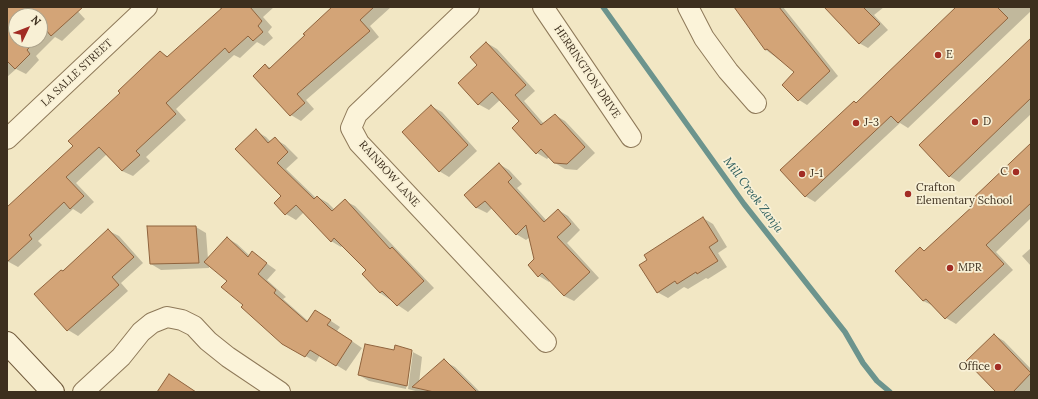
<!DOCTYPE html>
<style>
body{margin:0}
#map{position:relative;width:1038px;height:399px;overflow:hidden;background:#f2e7c4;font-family:Lora,serif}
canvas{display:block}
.frame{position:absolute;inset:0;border:8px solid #3d2f1e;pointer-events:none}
.north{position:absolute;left:8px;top:8px;width:40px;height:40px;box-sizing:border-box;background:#f8f0d5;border:1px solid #ada38c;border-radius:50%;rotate:47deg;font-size:11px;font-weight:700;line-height:16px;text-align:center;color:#3d2f1e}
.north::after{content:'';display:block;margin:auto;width:14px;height:18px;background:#a22c24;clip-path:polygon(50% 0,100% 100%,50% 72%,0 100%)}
</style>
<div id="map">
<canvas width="1038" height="399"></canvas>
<div class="frame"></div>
<div class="north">N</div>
</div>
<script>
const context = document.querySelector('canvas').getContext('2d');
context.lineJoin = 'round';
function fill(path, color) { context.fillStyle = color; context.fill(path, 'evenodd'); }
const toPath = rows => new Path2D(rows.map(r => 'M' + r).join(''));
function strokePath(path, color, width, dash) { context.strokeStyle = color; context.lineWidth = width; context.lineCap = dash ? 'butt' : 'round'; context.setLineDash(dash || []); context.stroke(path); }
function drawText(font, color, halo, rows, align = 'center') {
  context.font = font + ' Lora,serif'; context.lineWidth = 3.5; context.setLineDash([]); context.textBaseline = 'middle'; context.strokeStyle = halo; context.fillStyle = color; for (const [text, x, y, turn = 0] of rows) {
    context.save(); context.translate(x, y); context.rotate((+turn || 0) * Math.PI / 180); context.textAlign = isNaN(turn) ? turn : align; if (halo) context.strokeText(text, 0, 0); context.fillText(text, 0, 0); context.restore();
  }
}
fill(toPath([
 [21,7,74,7,85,19,62,41,55,37,36,56,39,60,26,74,16,69,7,77,7,20],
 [16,16,40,16,40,40,16,40],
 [219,7,274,7,263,17,272,27,268,32,273,38,264,46,257,42,240,58,234,55,176,109,186,120,146,157,150,161,133,176,122,171,107,154,76,183,94,202,81,214,73,209,38,241,42,245,18,267,7,261,7,208,74,146,160,52,169,57,221,10],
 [334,7,391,7,370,26,379,37,306,100,314,109,301,121,291,115,254,76,265,65,271,68],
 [735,7,783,7,838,76,807,105,799,100,796,72,766,50],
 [824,7,884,7,874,15,888,30,868,48,859,43],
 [958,7,1031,7,1031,11,908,128,900,123,815,202,805,196,856,103],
 [487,43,497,49,535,91,524,101,544,124,555,115,565,121,595,153,577,170,565,169,555,163,549,157,547,159,537,153,520,121,500,100,489,110,478,104,478,65],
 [1031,43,1031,114,959,182,949,176],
 [431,106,442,112,477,151,449,177,439,171],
 [256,131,266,137,271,142,275,139,285,145,298,158,286,169,316,198,318,197,328,203,335,210,345,201,355,206,434,288,408,312,380,293,363,274,367,270,343,245,341,247,331,241,304,212,296,220,286,214,283,196],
 [1031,145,1031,218,996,252,1013,270,956,324,946,318,934,306,923,301,920,248,925,251,975,205],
 [499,164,509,170,522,184,517,188,547,221,558,210,568,216,580,230,567,243,599,278,574,301,564,296,550,280,549,282,539,276,529,265,535,260,530,237,526,240,516,234,492,208,487,213,477,208,465,195],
 [703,218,713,224,727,247,718,253,727,267,708,279,706,278,688,289,684,287,668,298,657,292,649,260],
 [196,227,206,233,208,259,227,238,237,244,250,256,252,253,276,270,267,280,286,297,283,299,308,321,325,317,340,327,337,331,362,348,346,371,320,355,316,362,283,343,245,305,228,281,209,264,209,268,161,270,151,264],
 [109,231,119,236,143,263,121,283,128,291,78,336,68,330,35,294],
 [1031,248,1031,266,1022,256],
 [994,335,1004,341,1031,369,1031,390,1029,392,997,392],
 [411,351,422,357,419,383,444,361,455,367,480,392,419,392,408,389,413,352,411,352,406,389,369,381,359,375,394,352]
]), '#0003');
strokePath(toPath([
 [603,7,744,204,845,332,863,363,877,381,890,392]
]), '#6c948d', 5.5);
const building = toPath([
 [7,7,83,7,51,36,46,30,40,36,40,16,16,16,16,40,36,40,27,50,30,54,15,69,7,61,7,7],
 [223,7,250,7,262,21,258,26,263,32,253,41,248,36,229,53,225,48,166,103,176,114,136,151,140,155,122,171,99,147,66,177,84,196,70,209,64,202,29,235,32,239,7,262,7,207,73,146,68,141,120,93,118,91,160,51,167,57,223,7],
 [332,7,374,7,360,20,370,31,297,94,305,103,290,116,253,76,265,64,269,69,305,35,303,34,332,7],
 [734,7,779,7,830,71,798,101,782,85,794,72,767,49,765,50,734,7],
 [824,7,863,7,880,24,859,44,824,7],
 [956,7,997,7,1008,18,898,123,891,116,805,197,780,170,854,101,856,103,956,7],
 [1031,38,1031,98,949,177,919,145,1031,38],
 [486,42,526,85,515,95,541,125,555,114,585,147,567,164,554,163,541,149,536,154,512,128,519,121,492,92,478,105,458,83,477,65,470,57,486,42],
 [431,105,468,145,439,172,402,132,431,105],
 [256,129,268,143,275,137,288,152,277,163,314,199,317,196,332,211,345,199,390,249,392,247,424,281,397,306,382,291,380,293,362,274,366,270,334,238,331,242,296,205,285,215,274,203,281,196,235,149,256,129],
 [1031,143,1031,203,986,245,1004,264,945,319,926,299,923,301,895,271,920,247,924,251,974,205,970,201,1031,143],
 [499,163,512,178,508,182,544,222,558,209,571,224,557,237,590,272,564,296,542,273,538,277,528,265,534,259,526,225,516,235,485,201,476,208,464,195,499,163],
 [703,217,718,241,709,247,718,261,697,274,696,272,677,284,675,281,657,293,639,265,647,260,644,255,703,217],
 [147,226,196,226,199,263,150,264,147,226],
 [108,229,134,257,112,277,119,285,67,331,34,294,61,270,63,271,108,229],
 [227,237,248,257,252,251,267,263,258,274,276,290,274,293,307,322,315,310,331,320,327,325,352,341,336,366,310,350,305,357,282,344,241,307,243,305,221,287,227,281,204,262,227,237],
 [994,334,1031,373,1013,392,996,392,966,361,994,334],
 [365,344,394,350,395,345,412,350,407,386,358,375,365,344],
 [444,359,477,392,434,392,412,387,444,359],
 [169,374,196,392,157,392,169,374]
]);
fill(building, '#d3a477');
strokePath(building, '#8f633d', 1);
const street = toPath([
 [469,7,357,114,351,128,359,143,546,342],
 [543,7,631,137],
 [688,7,704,38,728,71,756,103],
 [7,139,147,7],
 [83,392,121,357,141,332,152,323,167,317,182,320,194,326,208,341,228,357,280,392]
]);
const secondary = toPath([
 [7,343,53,392]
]);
strokePath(street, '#8e7959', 22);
strokePath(secondary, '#705a3c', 24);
strokePath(street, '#fbf3d9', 20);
strokePath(secondary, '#fbf3d9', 22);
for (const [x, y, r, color] of [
 [938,55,4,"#a22c24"],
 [975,122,4,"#a22c24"],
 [856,123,4,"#a22c24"],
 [1016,172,4,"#a22c24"],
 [802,174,4,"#a22c24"],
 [908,194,4,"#a22c24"],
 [950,268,4,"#a22c24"],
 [998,367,4,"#a22c24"]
]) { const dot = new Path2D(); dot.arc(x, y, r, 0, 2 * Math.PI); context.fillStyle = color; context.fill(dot); strokePath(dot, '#f8f0d5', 1.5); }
drawText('11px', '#3d2f1e', '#f8f0d5', [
 ["E",946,55],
 ["D",983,122],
 ["J-3",864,123],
 ["C",1008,172,"right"],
 ["J-1",810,174],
 ["Crafton",916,188],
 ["Elementary School",916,201],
 ["MPR",958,268],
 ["Office",990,367,"right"]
], 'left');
drawText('11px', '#3d2f1e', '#f8f0d5', [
 ["HERRINGTON DRIVE",587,72,56],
 ["LA SALLE STREET",77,73,-43],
 ["RAINBOW LANE",389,174,48]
]);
drawText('italic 12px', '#2c5e5e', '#f8f0d5', [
 ["Mill Creek Zanja",753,195,53]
]);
</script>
